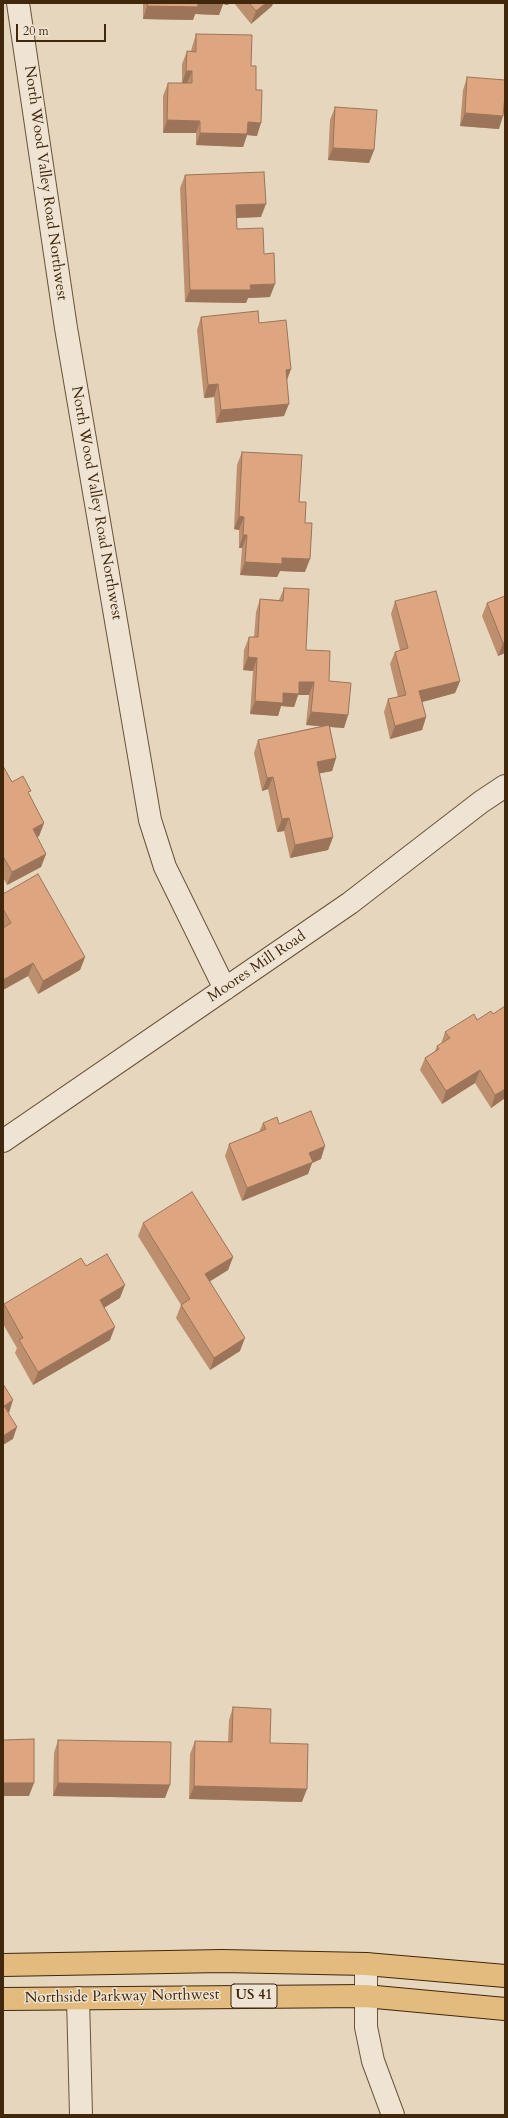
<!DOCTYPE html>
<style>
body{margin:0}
#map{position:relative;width:508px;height:2118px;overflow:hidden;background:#e6d6bd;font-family:Cardo,serif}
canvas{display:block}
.frame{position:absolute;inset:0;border:4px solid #41270b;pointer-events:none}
.scale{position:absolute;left:16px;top:24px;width:90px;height:18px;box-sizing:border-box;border:2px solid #41270b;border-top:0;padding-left:5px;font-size:12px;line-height:14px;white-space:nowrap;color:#41270b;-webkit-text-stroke:3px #efe4d4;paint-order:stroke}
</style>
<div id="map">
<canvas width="508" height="2118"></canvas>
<div class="frame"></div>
<div class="scale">20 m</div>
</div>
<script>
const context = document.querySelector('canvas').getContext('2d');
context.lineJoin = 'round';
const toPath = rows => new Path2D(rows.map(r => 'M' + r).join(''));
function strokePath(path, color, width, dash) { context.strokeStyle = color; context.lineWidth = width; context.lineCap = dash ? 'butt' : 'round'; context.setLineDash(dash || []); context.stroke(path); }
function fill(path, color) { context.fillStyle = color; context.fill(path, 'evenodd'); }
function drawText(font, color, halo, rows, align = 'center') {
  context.font = font + ' Cardo,serif'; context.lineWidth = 3; context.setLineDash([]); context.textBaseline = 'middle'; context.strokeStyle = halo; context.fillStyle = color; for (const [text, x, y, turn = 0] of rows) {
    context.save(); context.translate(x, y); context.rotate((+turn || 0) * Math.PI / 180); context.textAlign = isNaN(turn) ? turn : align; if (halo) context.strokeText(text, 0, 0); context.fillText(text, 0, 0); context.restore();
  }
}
const minor = toPath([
 [18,3,66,328,150,820,165,867,225,989],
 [3,1141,350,903,481,802,505,786],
 [366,1964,366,2027,373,2061,393,2115],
 [78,1998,81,2115]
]);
const major = toPath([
 [3,1965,222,1961,366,1964,505,1976],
 [3,1999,365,1996,505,2009]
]);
strokePath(minor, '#6a5338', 24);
strokePath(major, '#41270b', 24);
strokePath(minor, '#efe4d4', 22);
strokePath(major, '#e3bb7e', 22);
fill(toPath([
 [140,3,229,3,228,5,223,4,219,15,195,14,193,20,143,19,143,4,140,4],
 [234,3,273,3,272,6,251,24],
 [196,34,251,66,256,90,257,136,247,135,243,147,196,145,196,133,163,133,163,96,168,83,182,83,182,64,187,51,191,51,192,47],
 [467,77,499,129,460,126,463,90],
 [335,107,374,150,369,163,328,160,330,120],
 [185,175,261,217,236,218,237,229,264,254,270,297,248,298,246,303,185,302,180,188],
 [201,317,259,323,291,369,287,380,284,416,216,423,214,397,204,398,197,330],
 [505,337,505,360,504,360],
 [242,452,299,502,305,523,305,572,280,571,277,577,240,575,242,548,239,548,239,530,234,529,237,465],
 [284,588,306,650,329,681,348,715,344,728,330,727,336,758,332,771,319,773,333,837,328,850,290,858,284,831,277,832,268,789,262,791,254,753,258,740,322,726,306,725,309,695,298,695,294,707,281,706,278,716,250,714,253,671,243,670,244,650,249,637,254,637,256,612,260,599,279,600],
 [505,596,505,653,498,656,482,616,487,603],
 [395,601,460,681,455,693,422,702,426,717,422,730,390,739,384,712,388,699,398,697,390,664,395,652,400,650,391,614],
 [3,766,12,782,29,795,44,823,39,836,37,837,46,854,41,867,7,885,3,877],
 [3,894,85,957,80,970,38,994,28,976,3,990],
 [445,1032,505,1098,491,1108,475,1083,442,1104,420,1070,425,1058,435,1051,437,1046,441,1044],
 [263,1123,279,1124,321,1159,312,1163,308,1174,242,1201,225,1156,229,1144,259,1132],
 [143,1223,233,1257,228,1270,210,1281,240,1351,210,1370,176,1318,181,1305,138,1236],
 [86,1266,120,1298,104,1308,110,1340,33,1385,15,1353,17,1348,3,1324,3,1306,4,1304],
 [233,1707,270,1743,302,1802,189,1799,190,1754,195,1741,228,1742,229,1720],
 [58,1740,165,1798,53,1796,54,1753]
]), '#be8f6e');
fill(toPath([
 [197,3,229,3,228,5,223,4,219,15,195,14,193,20,143,19,147,6],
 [266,3,273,3,272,6,251,24,256,11],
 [186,71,192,71,187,84,182,84],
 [465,113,503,116,499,129,460,126],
 [167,120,200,121,196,133,163,133],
 [248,122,261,123,257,136,247,135,243,147,196,145,200,133],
 [333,148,374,150,369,163,328,160],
 [266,204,261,217,232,218,236,205],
 [275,284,270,297,248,298,246,303,185,302,190,290,250,285],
 [291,369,286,382,286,370],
 [218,384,214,397,204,398,208,385],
 [289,404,284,416,216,423,221,410],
 [239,516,244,517,239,530,234,529],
 [243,535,247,535,242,548,239,548],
 [282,558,310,559,305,572,280,571,277,577,240,575,245,562],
 [505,642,505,653,498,656,503,643],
 [248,657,257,658,253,671,243,670],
 [460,681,455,693,415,704,419,691],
 [299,682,314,682,309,695,298,695,294,707,281,706,278,716,250,714,255,701,283,693],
 [311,712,348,715,344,728,306,725],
 [426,717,422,730,390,739,395,726],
 [336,758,332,771,312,775,317,762],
 [273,777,268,789,262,791,267,778],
 [289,818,284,831,277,832,282,819],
 [44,823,39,836,28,842,33,829],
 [333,837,328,850,290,858,295,845],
 [46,854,41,867,7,885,12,872],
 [85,957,80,970,38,994,43,981],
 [33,963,28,976,3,990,3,980],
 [480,1070,475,1083,442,1104,446,1091],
 [505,1089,505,1098,491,1108,495,1095],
 [325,1146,321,1159,312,1163,308,1174,242,1201,247,1188,309,1153],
 [233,1257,228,1270,201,1287,205,1274],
 [125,1285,120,1298,95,1313,100,1300],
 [115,1327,110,1340,33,1385,38,1372],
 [245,1338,240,1351,210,1370,214,1358],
 [13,1400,9,1413,4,1406],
 [17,1427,13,1439,3,1445,3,1436],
 [3,1783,34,1783,29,1796,3,1796],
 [58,1783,170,1785,165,1798,53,1796],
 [194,1786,307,1789,302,1802,189,1799]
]), '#9b745a');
const building = toPath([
 [148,3,198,3,198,7,147,6,148,3],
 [249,3,266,3,256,11,249,3],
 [196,34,252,35,251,66,256,66,256,90,262,90,261,123,248,122,247,134,200,133,200,121,167,120,168,83,192,83,192,71,186,71,187,51,196,52,196,34],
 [467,77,505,80,505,95,503,116,465,113,467,77],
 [335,107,377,110,374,150,333,148,335,107],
 [264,172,266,204,236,205,237,229,263,228,264,254,274,253,275,284,250,285,251,290,190,290,185,175,264,172],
 [258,311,259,323,286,320,291,369,286,370,289,404,221,410,218,384,208,385,201,317,258,311],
 [242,452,302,455,299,502,306,502,305,523,312,523,310,559,282,558,282,564,245,562,247,535,243,535,244,517,239,516,242,452],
 [284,588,309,589,306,650,330,651,329,681,351,683,348,715,311,712,314,682,299,682,299,694,283,693,283,703,255,701,257,658,248,657,249,637,258,637,260,599,283,601,284,588],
 [436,591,460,681,419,691,426,717,395,726,388,699,406,695,395,652,408,648,395,601,436,591],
 [505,596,505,642,503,643,487,603,505,596],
 [329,725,336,758,317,762,333,837,295,845,289,818,282,819,273,777,267,778,258,740,329,725],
 [3,766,12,782,23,776,31,791,28,792,44,823,33,829,46,854,12,872,3,856,3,766],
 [38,874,85,957,43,981,33,963,3,980,3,928,11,923,3,909,3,894,38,874],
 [505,1006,505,1089,495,1095,480,1070,446,1091,425,1058,439,1049,437,1046,450,1038,445,1032,474,1014,477,1020,491,1011,493,1014,505,1006],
 [311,1111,325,1146,309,1153,313,1162,247,1188,229,1144,266,1129,263,1123,277,1117,279,1124,311,1111],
 [192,1192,233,1257,205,1274,245,1338,214,1358,181,1305,190,1299,143,1223,192,1192],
 [107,1254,125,1285,100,1300,115,1327,38,1372,19,1340,23,1338,4,1304,81,1258,86,1266,107,1254],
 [3,1384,13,1400,4,1406,17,1427,3,1436,3,1384],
 [233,1707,271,1709,270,1743,308,1744,307,1789,194,1786,195,1741,232,1742,233,1707],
 [34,1739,34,1783,3,1783,3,1740,34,1739],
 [58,1740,171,1742,170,1785,58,1783,58,1740]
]);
fill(building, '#dda680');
strokePath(building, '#9b745a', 1);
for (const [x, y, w] of [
 [254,1996,46]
]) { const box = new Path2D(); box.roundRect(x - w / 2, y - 12, w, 24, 3); context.fillStyle = '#efe4d4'; context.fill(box); strokePath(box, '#41270b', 1); }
drawText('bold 14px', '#41270b', null, [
 ["US 41",254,1996]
]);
drawText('15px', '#41270b', '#efe4d4', [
 ["North Wood Valley Road Northwest",45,183,82],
 ["North Wood Valley Road Northwest",96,503,80],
 ["Moores Mill Road",257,967,-34],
 ["Northside Parkway Northwest",122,1997,-1]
]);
</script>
